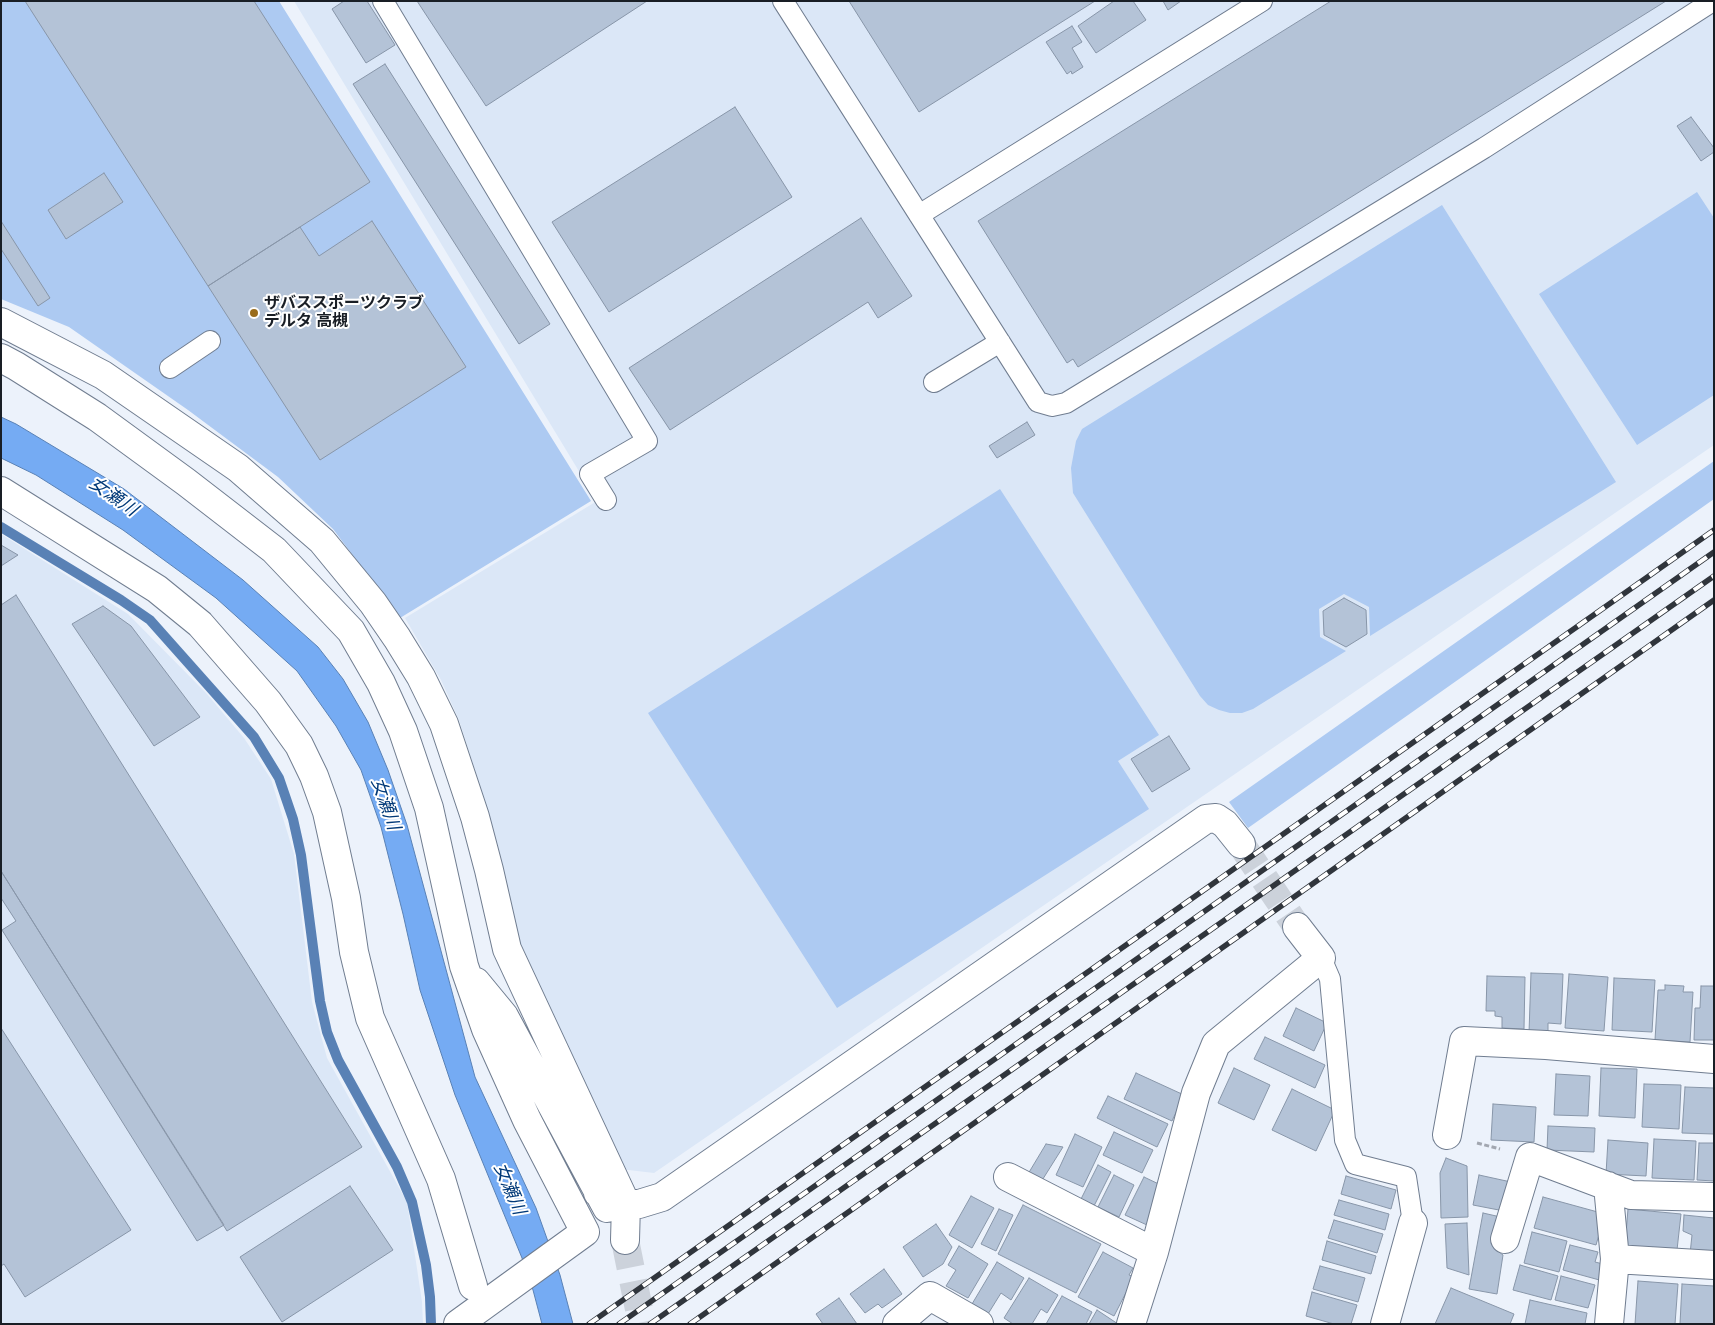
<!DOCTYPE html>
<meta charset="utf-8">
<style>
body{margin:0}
#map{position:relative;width:1715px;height:1325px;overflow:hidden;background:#ecf2fb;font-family:"Space Grotesk",sans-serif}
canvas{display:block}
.frame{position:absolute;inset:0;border:2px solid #191e25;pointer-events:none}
</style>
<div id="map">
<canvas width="1715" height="1325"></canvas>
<div class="frame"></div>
</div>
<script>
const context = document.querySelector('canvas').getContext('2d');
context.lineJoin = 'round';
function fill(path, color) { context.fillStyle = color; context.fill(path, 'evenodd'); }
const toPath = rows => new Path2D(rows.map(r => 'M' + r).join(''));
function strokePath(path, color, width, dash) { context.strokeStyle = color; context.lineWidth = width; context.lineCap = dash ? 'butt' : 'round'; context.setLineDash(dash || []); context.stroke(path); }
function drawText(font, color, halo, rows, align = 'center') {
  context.font = font + ' "Space Grotesk","Noto Sans JP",sans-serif'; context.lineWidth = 4; context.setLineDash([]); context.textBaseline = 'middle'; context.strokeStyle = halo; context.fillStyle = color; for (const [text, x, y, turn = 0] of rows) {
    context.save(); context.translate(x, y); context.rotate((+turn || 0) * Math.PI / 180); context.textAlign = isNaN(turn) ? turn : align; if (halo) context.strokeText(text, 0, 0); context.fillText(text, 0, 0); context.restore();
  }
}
fill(toPath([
 [294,1,1714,1,1714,445,654,1173,620,1169,528,975,478,780,459,720,441,680,405,618,597,501],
 [1,534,128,614,207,694,244,738,271,779,294,854,312,1002,327,1058,407,1202,422,1302,423,1324,1,1324]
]), '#dbe7f7');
fill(toPath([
 [1,1,279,1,591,501,400,618,333,529,278,477,188,410,69,327,1,299],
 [1697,192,1714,218,1714,395,1637,445,1539,294],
 [1442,205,1616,482,1370,636,1369,607,1344,594,1319,609,1320,637,1346,651,1253,709,1242,713,1230,713,1219,710,1208,705,1200,696,1073,493,1071,468,1076,441,1082,429],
 [1714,461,1714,499,1248,828,1229,802],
 [1000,489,1159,735,1118,761,1149,809,837,1008,648,713]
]), '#adcaf2');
const water = toPath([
 [1,417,16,424,124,489,243,580,318,647,343,679,368,722,388,770,407,825,475,1077,536,1208,560,1275,573,1324,542,1324,533,1290,522,1258,455,1095,420,990,403,914,381,827,361,770,336,726,297,671,216,598,123,530,36,475,1,458,1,417]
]);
fill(water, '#75abf3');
strokePath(water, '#5981b5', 1);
strokePath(toPath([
 [1,527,121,600,150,620,254,737,279,778,293,819,301,855,320,1001,327,1032,338,1060,397,1167,412,1202,426,1265,430,1297,431,1324]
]), '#5981b5', 10);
const building = toPath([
 [25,1,254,1,370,182,208,286,25,1],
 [344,1,367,1,395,45,366,63,332,9,344,1],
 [417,1,647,1,486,106,417,1],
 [849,1,1095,1,919,112,849,1],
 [1114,1,1133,1,1146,20,1096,53,1078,26,1114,1],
 [1163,1,1181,1,1168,10,1163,1],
 [1331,1,1666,1,1078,367,1073,359,1067,363,978,221,1331,1],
 [1072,26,1082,42,1072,48,1083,67,1072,74,1071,71,1067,74,1046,42,1072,26],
 [385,64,550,324,519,344,353,84,385,64],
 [735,107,792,197,609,312,552,222,735,107],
 [1691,117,1714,148,1714,152,1701,161,1677,126,1691,117],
 [104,173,123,202,66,239,48,210,104,173],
 [861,218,912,296,878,318,868,302,670,430,629,368,861,218],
 [1,221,50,298,38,306,1,249,1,221],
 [372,221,466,367,320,460,208,286,300,227,319,256,372,221],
 [1027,422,1035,435,997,458,989,446,1027,422],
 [1,545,18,555,1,566,1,545],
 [16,595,362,1147,227,1231,1,871,1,605,16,595],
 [1344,598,1366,610,1367,634,1346,647,1324,635,1323,611,1344,598],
 [103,606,131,626,200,717,154,746,72,624,103,606],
 [1169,736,1190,769,1152,792,1131,759,1169,736],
 [1,871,224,1225,197,1241,2,930,16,921,1,898,1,871],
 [1531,973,1563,974,1561,1024,1548,1023,1548,1034,1529,1033,1531,973],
 [1569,974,1608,977,1604,1031,1565,1028,1569,974],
 [1487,976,1525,977,1524,1029,1502,1028,1502,1017,1495,1016,1495,1011,1486,1011,1487,976],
 [1614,978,1655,980,1652,1032,1612,1030,1614,978],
 [1665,985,1684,986,1683,992,1693,992,1690,1042,1655,1040,1658,990,1665,990,1665,985],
 [1701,986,1714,986,1714,1040,1694,1040,1695,1008,1700,1008,1701,986],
 [1296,1008,1327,1023,1314,1051,1283,1036,1296,1008],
 [1,1028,131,1230,25,1297,4,1264,1,1266,1,1028],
 [1265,1037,1325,1065,1315,1088,1254,1059,1265,1037],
 [1234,1068,1270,1085,1254,1120,1218,1103,1234,1068],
 [1601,1068,1637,1069,1635,1118,1599,1116,1601,1068],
 [1136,1073,1184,1095,1172,1121,1124,1099,1136,1073],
 [1556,1074,1590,1076,1588,1116,1554,1115,1556,1074],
 [1644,1084,1681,1085,1679,1129,1642,1127,1644,1084],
 [1685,1087,1714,1088,1714,1134,1682,1133,1685,1087],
 [1292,1089,1335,1110,1316,1151,1272,1130,1292,1089],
 [1108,1096,1168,1124,1157,1147,1097,1118,1108,1096],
 [1493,1104,1536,1107,1534,1142,1491,1140,1493,1104],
 [1548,1126,1595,1128,1594,1152,1547,1150,1548,1126],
 [1114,1132,1153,1150,1142,1173,1103,1155,1114,1132],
 [1075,1134,1102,1147,1083,1187,1056,1175,1075,1134],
 [1654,1139,1696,1141,1694,1180,1652,1178,1654,1139],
 [1608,1140,1648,1143,1646,1176,1606,1174,1608,1140],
 [1699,1143,1714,1143,1714,1181,1697,1180,1699,1143],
 [1046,1144,1063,1147,1041,1182,1028,1174,1046,1144],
 [1446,1158,1467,1166,1468,1217,1441,1218,1440,1173,1446,1158],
 [1098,1165,1111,1172,1094,1206,1081,1199,1098,1165],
 [1114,1175,1134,1185,1119,1217,1098,1207,1114,1175],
 [1479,1175,1511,1182,1504,1211,1473,1205,1479,1175],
 [1346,1176,1396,1190,1391,1209,1341,1194,1346,1176],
 [1144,1177,1165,1187,1147,1225,1125,1215,1144,1177],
 [350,1186,393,1250,282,1322,240,1257,350,1186],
 [971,1196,994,1208,972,1248,949,1235,971,1196],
 [1543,1197,1605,1214,1596,1245,1534,1228,1543,1197],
 [1339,1200,1389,1214,1385,1230,1334,1215,1339,1200],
 [1023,1205,1101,1244,1076,1293,998,1254,1023,1205],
 [999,1209,1013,1215,996,1251,981,1244,999,1209],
 [1628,1209,1681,1214,1677,1250,1625,1246,1628,1209],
 [1483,1213,1505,1218,1499,1252,1503,1255,1497,1294,1469,1289,1483,1213],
 [1684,1215,1714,1218,1714,1255,1690,1254,1692,1235,1683,1231,1684,1215],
 [1334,1220,1383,1234,1377,1253,1328,1238,1334,1220],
 [1467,1223,1469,1275,1447,1268,1445,1224,1467,1223],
 [936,1224,952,1247,943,1264,923,1277,903,1247,936,1224],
 [1532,1232,1567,1241,1559,1272,1524,1263,1532,1232],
 [1327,1241,1376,1256,1371,1274,1322,1260,1327,1241],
 [1570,1245,1598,1252,1595,1262,1607,1265,1603,1281,1563,1270,1570,1245],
 [959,1246,988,1264,968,1298,946,1286,956,1270,948,1265,959,1246],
 [1103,1252,1133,1268,1129,1275,1134,1277,1114,1316,1078,1297,1103,1252],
 [997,1262,1024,1278,1011,1300,1001,1293,988,1314,972,1304,997,1262],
 [1520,1265,1558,1276,1551,1300,1513,1290,1520,1265],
 [1320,1266,1365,1278,1358,1302,1313,1289,1320,1266],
 [884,1269,902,1294,882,1308,878,1304,865,1313,850,1294,884,1269],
 [1561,1276,1595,1285,1588,1308,1555,1300,1561,1276],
 [1029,1278,1058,1295,1047,1313,1041,1309,1032,1324,1013,1324,1004,1318,1029,1278],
 [1638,1281,1678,1284,1675,1324,1635,1324,1638,1281],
 [1682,1284,1714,1286,1714,1324,1680,1324,1682,1284],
 [1451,1288,1514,1314,1510,1324,1435,1324,1451,1288],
 [1312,1292,1357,1305,1351,1324,1334,1324,1306,1316,1312,1292],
 [1062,1296,1092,1312,1086,1324,1046,1324,1062,1296],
 [839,1298,857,1324,823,1324,816,1314,839,1298],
 [1530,1300,1587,1313,1585,1324,1525,1324,1530,1300],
 [1097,1310,1118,1324,1089,1324,1097,1310]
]);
fill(building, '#b4c3d7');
strokePath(building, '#8896a9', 1);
strokePath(toPath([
 [1241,844,1297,927],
 [625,1240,642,1324]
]), '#ccd2db', 28, [28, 14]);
const lane = toPath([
 [383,1,647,441,590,474,606,500],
 [783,1,1038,402,1052,406,1066,403,1484,148,1713,1],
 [919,215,1262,1],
 [170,368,210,341],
 [934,382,1000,342],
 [1321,958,1330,979,1345,1140,1355,1164,1406,1177,1413,1223]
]);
const street = toPath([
 [1,322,103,375,238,468,322,541,373,603,397,638,421,677,444,724,475,817,489,870,507,949,626,1204,625,1240],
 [1,358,16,366,97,417,186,482,274,550,351,631,381,683,403,731,429,808,464,966,486,1029,527,1120,585,1232,458,1324],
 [1,491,157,589,200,624,268,702,299,745,314,776,327,812,346,898,354,952,370,1018,441,1179,473,1286],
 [476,982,504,1016,607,1208],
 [1447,1135,1464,1041,1546,1045,1714,1059],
 [1008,1177,1154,1252],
 [1608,1186,1615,1259,1609,1324],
 [598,1193,607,1198,626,1204,639,1204,662,1197,1206,819,1216,818,1225,824,1241,844],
 [1505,1239,1530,1157,1631,1195,1714,1197],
 [1615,1259,1714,1265],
 [897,1324,930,1296,979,1324],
 [1131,1324,1154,1252,1196,1093,1216,1044,1321,958,1297,927],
 [1385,1324,1413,1223]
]);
strokePath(lane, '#707d90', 22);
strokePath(street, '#707d90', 30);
strokePath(toPath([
 [1477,1143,1500,1149]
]), '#a2a7b0', 3, [5, 2.5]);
strokePath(lane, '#fff', 20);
strokePath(street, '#fff', 28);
const rail = toPath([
 [589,1324,1714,530],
 [619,1324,1714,552],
 [650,1324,1714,576],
 [690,1324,1714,600]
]);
strokePath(rail, '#30353c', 5.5);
strokePath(rail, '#fff', 4, [11]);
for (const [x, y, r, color] of [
 [254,313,5,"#996c1c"]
]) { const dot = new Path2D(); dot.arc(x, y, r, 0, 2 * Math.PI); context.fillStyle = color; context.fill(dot); strokePath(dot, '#fff', 2); }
drawText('bold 16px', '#191e25', '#fff', [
 ["ザバススポーツクラブ",264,304],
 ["デルタ 高槻",264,322]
], 'left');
drawText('italic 18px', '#013978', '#fff', [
 ["女瀬川",113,497,35],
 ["女瀬川",385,804,71],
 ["女瀬川",509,1189,67]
]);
</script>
